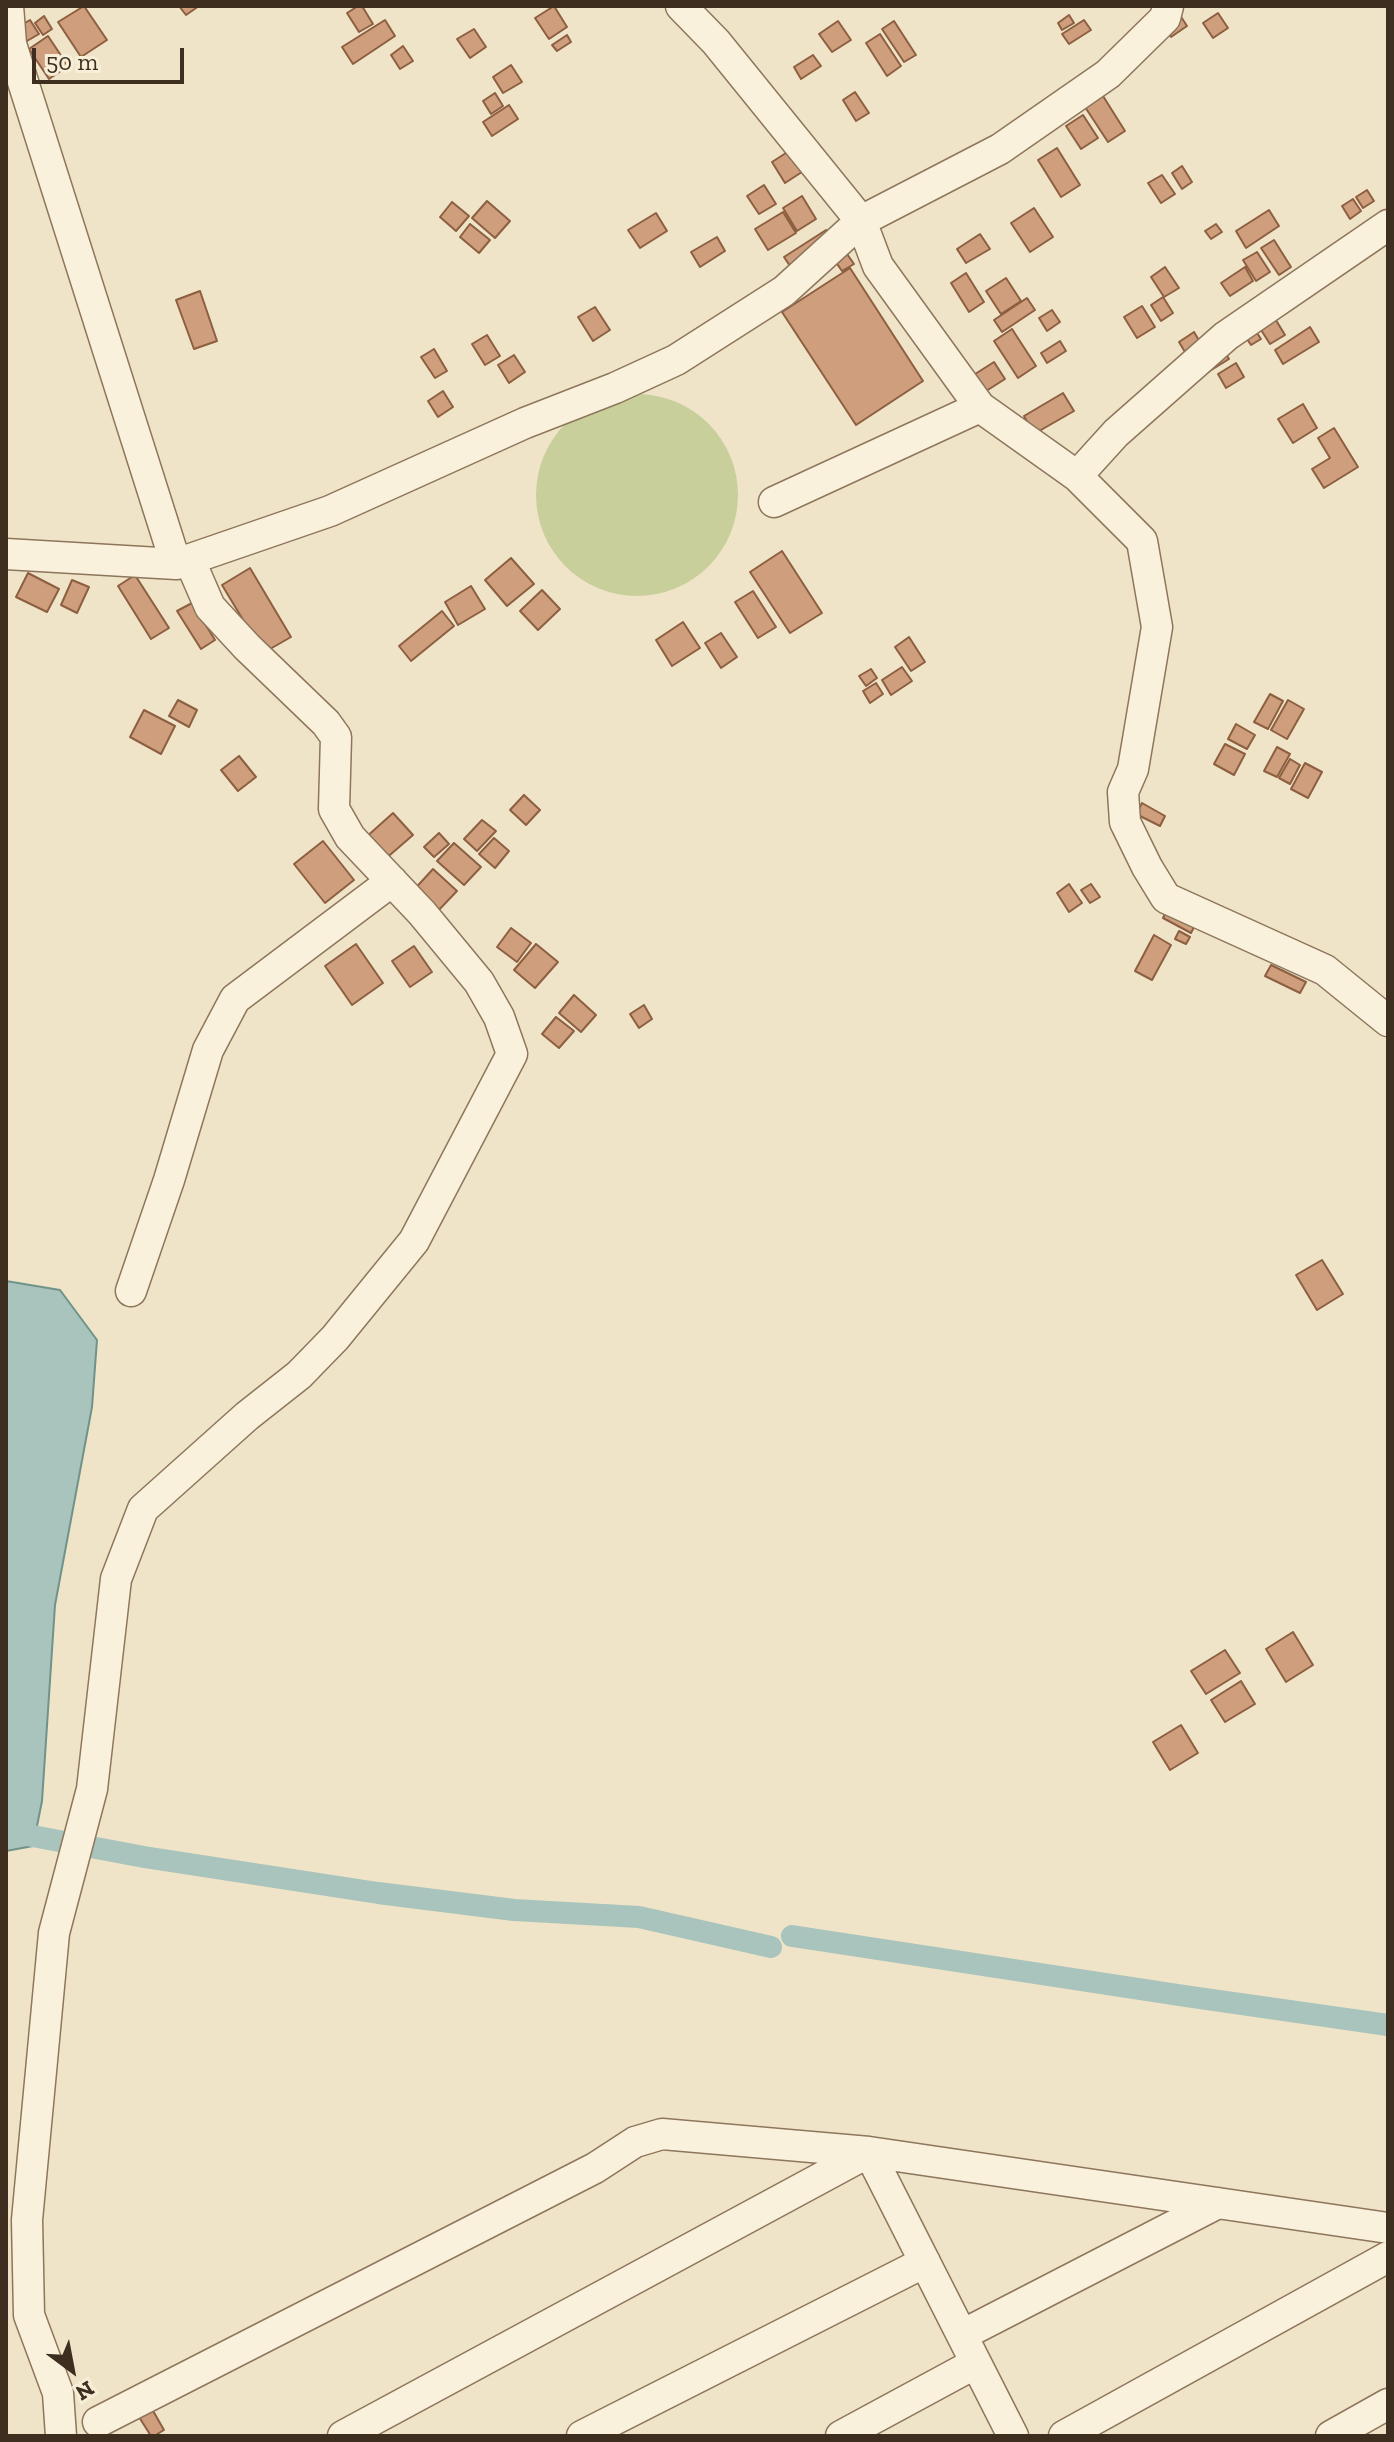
<!DOCTYPE html>
<style>
body{margin:0}
#map{position:relative;width:1394px;height:2442px;overflow:hidden;background:#f0e4c8;font-family:"Zilla Slab",serif}
canvas{display:block}
.frame{position:absolute;inset:0;border:8px solid #3d2e20;pointer-events:none}
.north{position:absolute;left:32px;top:2330px;width:80px;height:80px;-webkit-text-stroke:6px #f7eed8;paint-order:stroke;rotate:148deg;font-size:22px;font-weight:700;line-height:32px;text-align:center;color:#3d2e20}
.north::after{content:'';display:block;margin:auto;width:28px;height:36px;background:#3d2e20;clip-path:polygon(50% 0,100% 100%,50% 72%,0 100%)}
.scale{position:absolute;left:32px;top:48px;width:152px;height:36px;box-sizing:border-box;border:4px solid #3d2e20;border-top:0;padding-left:10px;font-size:24px;line-height:28px;white-space:nowrap;color:#3d2e20;-webkit-text-stroke:6px #f7eed8;paint-order:stroke}
</style>
<div id="map">
<canvas width="1394" height="2442"></canvas>
<div class="frame"></div>
<div class="north">N</div>
<div class="scale">50 m</div>
</div>
<script>
const context = document.querySelector('canvas').getContext('2d');
context.lineJoin = 'round';
function fill(path, color) { context.fillStyle = color; context.fill(path, 'evenodd'); }
const toPath = rows => new Path2D(rows.map(r => 'M' + r).join(''));
function strokePath(path, color, width, dash) { context.strokeStyle = color; context.lineWidth = width; context.lineCap = dash ? 'butt' : 'round'; context.setLineDash(dash || []); context.stroke(path); }
fill(toPath([
 '536 495a101 101 0 1 1 202 0a101 101 0 1 1-202 0Z'
]), '#c9cf9b');
const water = toPath([
 [6,1281,60,1290,97,1340,92,1407,55,1605,42,1801,33,1846,6,1851,6,1281]
]);
fill(water, '#a9c4bc');
strokePath(water, '#6f938a', 2);
strokePath(toPath([
 [6,1831,144,1857,378,1893,514,1910,639,1917,771,1947],
 [792,1936,1185,1996,1388,2025]
]), '#a9c4bc', 22);
const building = toPath([
 [84,6,107,40,81,57,58,22,84,6],
 [179,6,199,6,186,15,179,6],
 [358,6,362,6,373,24,359,32,347,13,358,6],
 [554,6,567,27,549,39,535,18,554,6],
 [1174,6,1187,26,1171,37,1157,15,1174,6],
 [1218,13,1228,28,1213,38,1203,23,1218,13],
 [1069,15,1074,23,1062,30,1058,23,1069,15],
 [44,16,52,29,43,35,35,23,44,16],
 [30,20,39,34,27,41,18,27,30,20],
 [385,20,395,36,353,64,342,47,385,20],
 [1084,20,1091,30,1069,44,1062,34,1084,20],
 [838,21,851,40,832,52,819,34,838,21],
 [894,21,916,55,904,62,882,29,894,21],
 [474,29,486,47,470,58,457,39,474,29],
 [880,34,901,66,887,76,866,43,880,34],
 [567,35,571,42,557,51,552,45,567,35],
 [48,36,68,66,49,79,29,49,48,36],
 [403,46,413,61,400,69,391,55,403,46],
 [813,55,821,66,801,79,794,67,813,55],
 [511,65,522,82,503,93,493,77,511,65],
 [855,92,869,113,856,121,843,100,855,92],
 [495,93,503,106,491,114,483,101,495,93],
 [1103,96,1125,131,1108,142,1085,107,1103,96],
 [509,105,518,119,492,136,483,122,509,105],
 [1083,115,1098,138,1081,149,1066,126,1083,115],
 [1057,148,1080,185,1061,197,1038,160,1057,148],
 [789,151,802,172,785,183,772,162,789,151],
 [1182,166,1192,182,1182,189,1172,173,1182,166],
 [1162,175,1175,194,1161,203,1148,183,1162,175],
 [764,185,776,204,759,214,747,196,764,185],
 [1367,190,1374,201,1363,208,1356,197,1367,190],
 [802,196,816,219,797,231,783,208,802,196],
 [1353,199,1361,211,1350,219,1342,206,1353,199],
 [487,201,510,221,495,238,472,218,487,201],
 [452,202,469,216,456,231,440,217,452,202],
 [1034,208,1053,237,1030,252,1011,223,1034,208],
 [1269,210,1279,226,1246,248,1236,231,1269,210],
 [783,212,796,233,768,250,755,229,783,212],
 [656,213,667,231,640,248,628,230,656,213],
 [470,224,490,240,479,253,460,237,470,224],
 [1216,224,1222,232,1211,239,1205,231,1216,224],
 [826,230,834,241,792,269,784,257,826,230],
 [980,234,990,249,966,263,957,249,980,234],
 [717,237,725,251,700,267,691,252,717,237],
 [1274,240,1291,267,1279,275,1261,248,1274,240],
 [1257,252,1270,272,1256,281,1243,260,1257,252],
 [847,254,854,264,842,271,835,261,847,254],
 [1165,267,1179,288,1164,297,1151,277,1165,267],
 [1245,267,1253,281,1230,296,1221,283,1245,267],
 [850,268,923,381,856,425,782,312,850,268],
 [966,273,984,302,969,312,951,283,966,273],
 [1006,278,1021,301,1001,314,986,291,1006,278],
 [200,291,217,341,194,349,176,300,200,291],
 [1163,297,1173,313,1161,321,1151,305,1163,297],
 [1027,298,1035,310,1002,332,994,320,1027,298],
 [1142,306,1155,327,1137,338,1124,317,1142,306],
 [595,307,610,330,593,341,578,317,595,307],
 [1052,310,1060,322,1047,331,1039,318,1052,310],
 [1271,312,1285,335,1270,344,1256,322,1271,312],
 [1310,327,1319,342,1283,364,1275,350,1310,327],
 [1012,329,1036,366,1018,378,994,341,1012,329],
 [1255,330,1261,339,1251,345,1245,336,1255,330],
 [1194,332,1203,347,1217,339,1229,359,1200,377,1179,342,1194,332],
 [487,335,500,356,485,365,472,344,487,335],
 [1060,341,1066,351,1047,363,1041,353,1060,341],
 [434,349,447,371,435,378,421,357,434,349],
 [514,355,525,372,509,383,498,365,514,355],
 [994,362,1005,379,983,393,972,376,994,362],
 [1236,363,1244,377,1226,388,1218,374,1236,363],
 [443,391,453,407,438,417,428,401,443,391],
 [1063,393,1074,411,1034,434,1024,416,1063,393],
 [1303,404,1317,428,1293,443,1278,419,1303,404],
 [1334,428,1358,467,1324,488,1312,469,1330,458,1318,438,1334,428],
 [782,551,822,613,790,633,750,572,782,551],
 [511,558,534,584,507,606,485,580,511,558],
 [250,568,291,637,263,653,222,585,250,568],
 [28,573,59,589,47,612,16,597,28,573],
 [135,575,169,628,151,639,118,586,135,575],
 [72,580,89,587,77,613,61,605,72,580],
 [471,586,485,609,458,625,445,602,471,586],
 [542,590,560,609,538,630,520,611,542,590],
 [753,591,776,627,758,638,735,602,753,591],
 [192,603,215,640,201,649,177,611,192,603],
 [442,611,454,626,411,661,399,646,442,611],
 [683,622,700,648,672,666,656,640,683,622],
 [721,633,737,657,721,668,705,643,721,633],
 [909,637,925,662,911,671,895,647,909,637],
 [902,667,912,681,891,695,882,680,902,667],
 [871,669,877,678,866,686,859,676,871,669],
 [876,683,883,694,870,703,863,691,876,683],
 [1270,694,1283,701,1268,729,1254,722,1270,694],
 [178,700,197,710,189,727,169,716,178,700],
 [1288,700,1304,709,1287,739,1271,730,1288,700],
 [144,710,175,726,161,754,130,737,144,710],
 [1236,724,1255,735,1247,749,1228,739,1236,724],
 [1225,744,1245,754,1234,775,1214,764,1225,744],
 [1277,747,1290,754,1277,777,1264,771,1277,747],
 [239,756,256,777,238,791,221,770,239,756],
 [1290,759,1300,765,1290,784,1279,778,1290,759],
 [1305,763,1322,772,1308,798,1291,789,1305,763],
 [524,795,540,810,526,825,510,810,524,795],
 [1142,803,1165,816,1160,826,1136,814,1142,803],
 [393,813,413,835,383,861,364,839,393,813],
 [482,820,496,831,477,851,464,839,482,820],
 [439,833,449,844,434,857,424,847,439,833],
 [494,838,509,851,495,868,479,854,494,838],
 [323,841,354,880,325,903,294,864,323,841],
 [454,843,481,867,464,885,437,861,454,843],
 [433,869,457,891,435,914,411,893,433,869],
 [1069,884,1082,903,1069,912,1057,893,1069,884],
 [1091,884,1100,897,1090,903,1081,890,1091,884],
 [1168,908,1196,923,1191,933,1163,918,1168,908],
 [511,928,531,943,517,962,497,947,511,928],
 [1179,931,1190,937,1186,944,1175,939,1179,931],
 [1154,935,1171,945,1152,980,1135,971,1154,935],
 [356,944,383,983,352,1005,325,966,356,944],
 [536,944,558,962,535,988,514,970,536,944],
 [414,946,432,972,410,987,392,961,414,946],
 [1271,965,1306,982,1300,993,1265,976,1271,965],
 [574,995,596,1015,581,1032,559,1013,574,995],
 [644,1005,652,1019,639,1028,630,1014,644,1005],
 [556,1017,574,1031,559,1048,542,1034,556,1017],
 [1322,1260,1343,1294,1317,1310,1296,1275,1322,1260],
 [1293,1632,1313,1665,1286,1682,1266,1649,1293,1632],
 [1225,1650,1240,1673,1206,1694,1191,1671,1225,1650],
 [1241,1681,1255,1704,1225,1722,1211,1700,1241,1681],
 [1181,1725,1198,1753,1170,1770,1153,1742,1181,1725],
 [152,2409,164,2430,154,2436,151,2436,139,2417,152,2409]
]);
fill(building, '#cf9f7d');
strokePath(building, '#8d5f41', 2);
const minor = toPath([
 [8,6,11,44,176,564,190,561,210,607,247,647,326,723,336,737,334,809,350,837,422,913,479,982,499,1017,512,1054,414,1241,335,1338,299,1375,247,1416,143,1509,116,1579,92,1789,54,1933,27,2220,29,2315,58,2393,61,2436],
 [1168,6,1165,18,1108,74,1000,149,861,221,878,266,980,407,1077,476,1142,541,1157,627,1133,769,1123,792,1125,822,1147,867,1166,898,1325,970,1388,1021],
 [1077,476,1116,433,1226,336,1388,225],
 [774,502,980,407],
 [6,554,176,564,330,511,525,423,615,388,676,360,784,291,861,221,716,42,681,6],
 [131,1291,169,1180,208,1050,235,999,392,881],
 [869,2152,1013,2436],
 [962,2335,1218,2203],
 [98,2422,595,2168,635,2142,662,2134,869,2152,1388,2228],
 [343,2436,869,2152],
 [582,2436,925,2262],
 [841,2436,976,2363],
 [1064,2436,1388,2257],
 [1331,2436,1388,2404]
]);
strokePath(minor, '#8d765c', 33);
strokePath(minor, '#faf1dc', 30);
</script>
